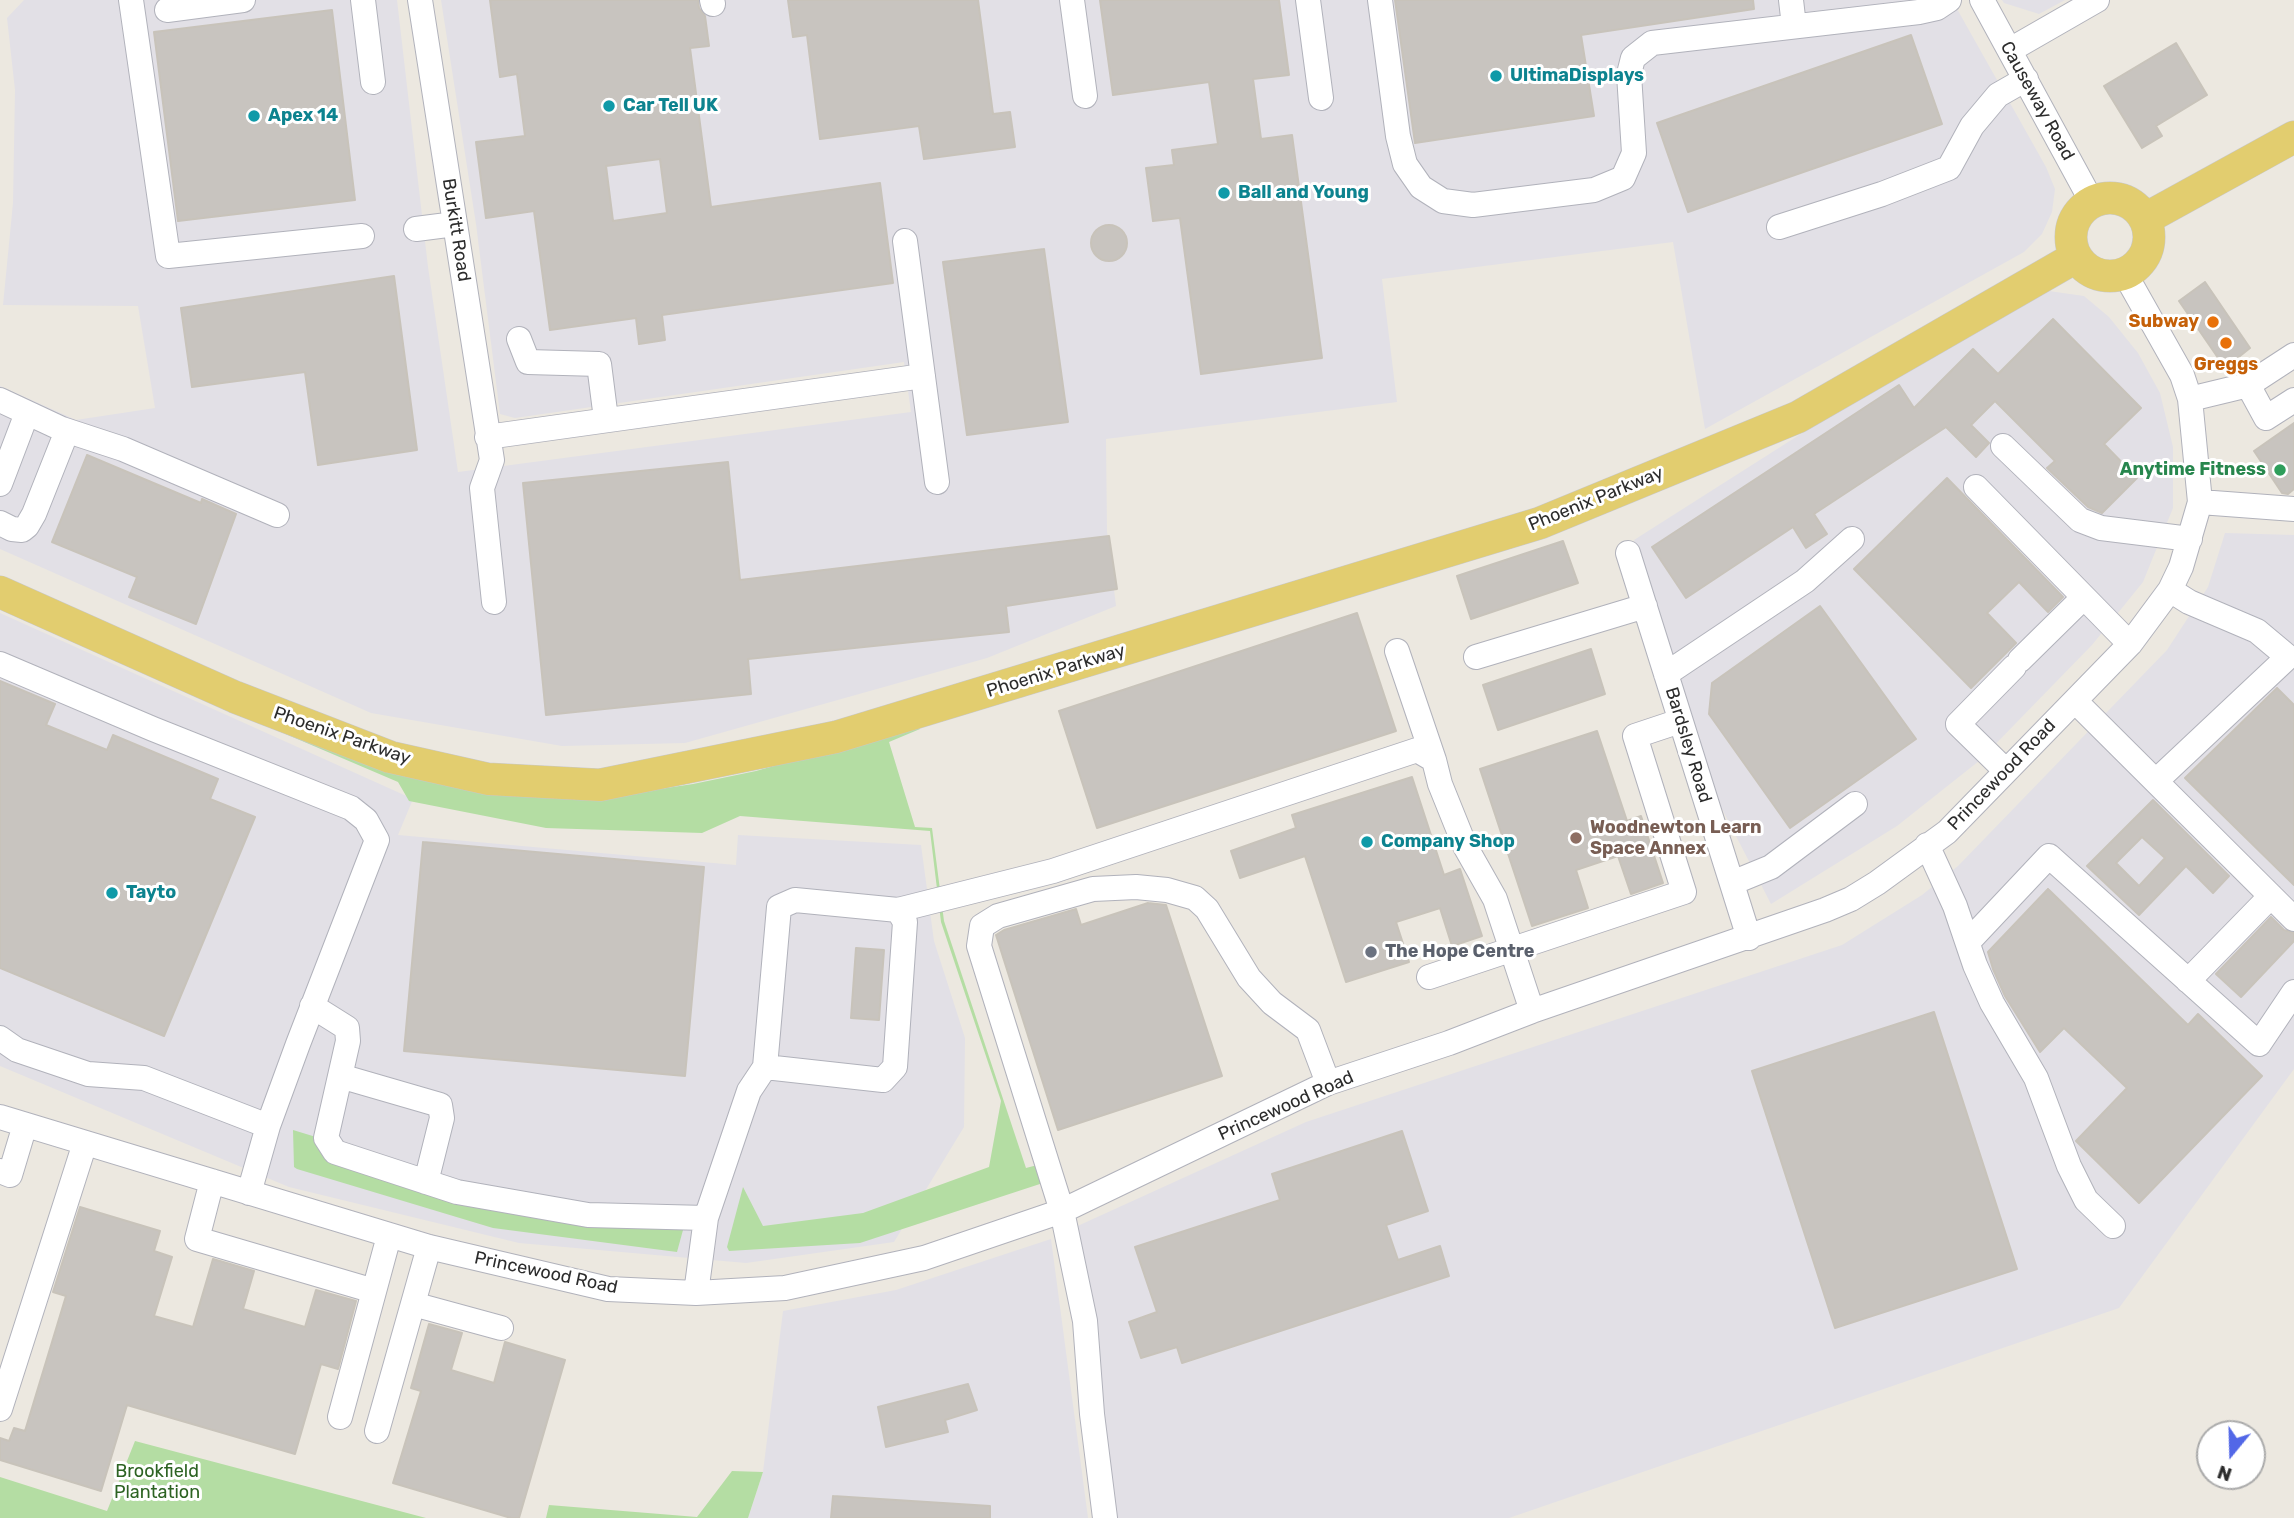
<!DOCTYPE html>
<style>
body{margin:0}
#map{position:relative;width:2294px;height:1518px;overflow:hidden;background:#ece8e0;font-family:Rubik,sans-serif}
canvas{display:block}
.north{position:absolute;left:2196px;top:1420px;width:70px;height:70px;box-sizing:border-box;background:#fff;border:2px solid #ababab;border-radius:50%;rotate:199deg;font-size:19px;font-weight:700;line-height:28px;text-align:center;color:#2c2c2c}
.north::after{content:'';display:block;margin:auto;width:24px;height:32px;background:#5267e7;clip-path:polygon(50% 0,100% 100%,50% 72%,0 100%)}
</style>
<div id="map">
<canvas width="2294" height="1518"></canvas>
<div class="north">N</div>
</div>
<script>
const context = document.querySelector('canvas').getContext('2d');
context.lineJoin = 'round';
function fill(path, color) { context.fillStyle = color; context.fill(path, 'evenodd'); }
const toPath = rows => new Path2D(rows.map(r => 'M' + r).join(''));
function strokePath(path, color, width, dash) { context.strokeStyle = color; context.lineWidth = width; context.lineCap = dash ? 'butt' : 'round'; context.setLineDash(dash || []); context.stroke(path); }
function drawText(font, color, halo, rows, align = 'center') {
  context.font = font + ' Rubik,sans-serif'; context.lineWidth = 6; context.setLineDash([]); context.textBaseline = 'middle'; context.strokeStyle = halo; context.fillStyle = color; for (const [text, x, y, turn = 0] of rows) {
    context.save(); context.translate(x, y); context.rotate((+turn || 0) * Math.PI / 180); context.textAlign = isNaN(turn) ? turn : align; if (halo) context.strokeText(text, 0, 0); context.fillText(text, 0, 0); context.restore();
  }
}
fill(toPath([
 [24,0,397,0,428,267,458,472,911,412,904,362,515,418,500,414,476,224,441,0,1952,0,2046,167,2055,189,2052,212,2042,234,2024,252,1705,429,1673,242,1382,279,1397,402,1106,439,1107,531,1116,606,987,658,685,743,562,746,371,713,0,549,0,386,76,420,155,408,138,306,3,305,13,203,15,90,7,18],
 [2002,0,2065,0,2039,14,2004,3],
 [2049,291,2084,296,2109,317,2138,353,2160,393,2173,447,2173,508,2143,582,2092,645,1979,761,1897,826,1771,904,1721,807,1634,540,1903,369],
 [2225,533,2294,535,2294,1069,2119,1308,1509,1518,1115,1518,1071,1229,1306,1122,1842,945,1922,895,1958,866,2167,650,2208,587],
 [0,613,413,799,398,835,736,865,738,835,921,845,934,941,965,1038,964,1127,894,1242,746,1263,519,1243,289,1187,0,1066],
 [1051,1239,1088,1518,748,1518,763,1472,783,1311,896,1290]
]), '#e2e0e6');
fill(toPath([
 [192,694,321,738,626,794,693,784,756,771,916,725,920,729,889,742,915,827,932,828,944,921,1026,1168,1045,1163,1046,1182,860,1243,729,1251,727,1247,743,1187,763,1226,863,1213,989,1167,1001,1101,941,922,930,831,740,816,702,833,546,828,409,801,398,782],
 [293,1130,516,1198,686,1219,677,1252,493,1228,297,1169,294,1167],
 [135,1441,426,1518,0,1518,0,1477,107,1511],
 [732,1471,763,1472,748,1518,546,1518,549,1505,697,1517]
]), '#b4dda3');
const building = toPath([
 [490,0,698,0,699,8,705,16,709,46,690,48,711,207,880,183,893,283,662,315,665,340,639,344,636,318,550,330,534,211,486,218,476,142,525,136,517,74,500,77,490,0],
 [660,159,667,213,613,221,606,166,660,159],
 [788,0,978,0,993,114,1010,112,1015,147,924,159,919,126,820,139,807,35,793,37,788,0],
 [1100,0,1279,0,1289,75,1253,79,1261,139,1292,135,1322,358,1201,374,1180,218,1153,221,1146,168,1174,165,1172,150,1218,144,1209,82,1113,95,1100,0],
 [1395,0,1753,0,1754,9,1581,35,1594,116,1415,143,1395,0],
 [332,10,355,200,178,221,154,32,332,10],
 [1911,35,1942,124,1688,212,1657,123,1911,35],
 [2176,43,2207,95,2156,126,2162,136,2142,148,2104,86,2176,43],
 '1091 243a18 18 0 1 1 36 0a18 18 0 1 1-36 0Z',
 [1044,249,1068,422,967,435,943,262,1044,249],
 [394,276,417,450,318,465,305,372,192,387,181,308,394,276],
 [2205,282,2250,348,2225,368,2179,301,2205,282],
 [2053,319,2141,408,2104,444,2137,478,2102,513,2088,507,2047,468,2055,461,1995,401,1971,425,1989,443,1976,457,1946,427,1814,514,1827,534,1806,548,1793,527,1686,598,1652,547,1899,385,1914,408,1973,349,1998,374,2053,319],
 [2294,423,2294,489,2288,494,2282,493,2254,451,2294,423],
 [87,455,201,503,202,499,236,514,196,624,129,597,137,577,52,542,87,455],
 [728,462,740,580,1109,536,1117,589,1006,606,1009,632,748,659,751,694,546,715,523,483,728,462],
 [1947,478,2063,597,2048,612,2019,582,1987,613,2016,643,1971,688,1854,569,1947,478],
 [1563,541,1578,583,1471,619,1457,576,1563,541],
 [1820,606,1916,739,1790,828,1709,714,1712,683,1820,606],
 [1357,613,1396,731,1097,828,1059,711,1357,613],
 [1591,649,1605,694,1498,730,1483,685,1591,649],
 [0,681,55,704,46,725,107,750,113,735,218,779,210,799,255,817,164,1036,0,968,0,681],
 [2277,688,2294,705,2294,885,2185,778,2277,688],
 [1597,731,1627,821,1641,816,1663,883,1631,894,1618,856,1576,870,1588,908,1532,926,1480,769,1597,731],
 [1412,777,1444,875,1460,869,1482,936,1452,946,1440,908,1396,922,1409,962,1346,982,1305,856,1240,878,1231,851,1296,828,1292,815,1412,777],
 [2153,800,2229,876,2213,893,2186,866,2139,915,2087,866,2153,800],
 [2142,837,2165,858,2139,886,2116,863,2142,837],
 [423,842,704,867,685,1076,404,1051,423,842],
 [2048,889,2188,1025,2198,1014,2262,1076,2139,1203,2076,1141,2127,1088,2064,1028,2040,1052,2005,996,1993,969,1988,952,2048,889],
 [1148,903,1166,905,1222,1076,1058,1130,996,935,1004,930,1076,909,1081,925,1148,903],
 [2271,917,2284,930,2294,933,2294,941,2241,997,2216,974,2271,917],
 [856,948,884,950,879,1020,851,1018,856,948],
 [1934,1012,2017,1269,1835,1328,1752,1071,1934,1012],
 [1402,1131,1428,1211,1386,1225,1398,1260,1440,1246,1449,1276,1182,1363,1177,1347,1141,1358,1129,1322,1157,1312,1135,1247,1280,1200,1272,1174,1402,1131],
 [80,1207,160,1231,154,1251,172,1257,154,1316,193,1327,213,1259,254,1271,243,1309,305,1327,316,1290,356,1301,338,1369,321,1364,295,1454,127,1405,101,1491,0,1460,0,1438,9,1441,14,1428,25,1431,66,1296,53,1292,80,1207],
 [429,1324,462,1333,451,1370,494,1383,505,1342,565,1360,519,1518,511,1518,393,1483,421,1391,411,1388,429,1324],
 [968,1384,977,1410,945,1420,948,1432,886,1447,878,1407,968,1384],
 [833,1496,990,1506,990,1518,831,1518,833,1496]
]);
fill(building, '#c8c4bf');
strokePath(building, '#c8c3ba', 2);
const minor = toPath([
 [131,0,168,256,362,236],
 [363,0,373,82],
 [420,0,492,460,482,488,494,602],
 [712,0,713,4],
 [1072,0,1085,96],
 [1308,0,1321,98],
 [1380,0,1398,136,1405,164,1421,187,1443,201,1473,205,1594,190,1623,178,1634,153,1629,74,1633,58,1652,43,1919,12,1937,8,1949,0],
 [1791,0,1794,26],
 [1982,0,2092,202],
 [167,10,243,0],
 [2010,50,2097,0],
 [1779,227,1882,194,1949,168,1972,126,1998,95,2026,79],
 [416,229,455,224],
 [905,241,937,482],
 [519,339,528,362,599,364,606,419],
 [2248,385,2266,418,2294,400],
 [2190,399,2248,385,2294,355],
 [0,400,62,429,123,449,277,515],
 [487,437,923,376],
 [2003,446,2080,520,2101,528,2190,539],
 [0,484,27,413],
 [1976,487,2130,644],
 [2200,502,2294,509],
 [0,523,12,529,22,530,27,526,34,514,67,431],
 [1628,553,1749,938],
 [1397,651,1434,760],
 [1476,657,1645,606],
 [2020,660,2083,598],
 [0,664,153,729,351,808,366,820,377,840,298,1044,268,1126,249,1193],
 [1666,674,1805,581,1852,539],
 [2075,701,2294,919],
 [2005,770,1958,724,2014,667],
 [2156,781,2288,657,2257,631,2189,602,2170,590],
 [1927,845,1955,906,1975,965,1992,1003,2036,1078,2069,1166,2086,1200,2113,1226],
 [1732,883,1771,867,1855,804],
 [898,910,1053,871,1417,750,1434,760,1440,784,1465,846,1495,899,1532,1011],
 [1968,942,2049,856,2259,1044,2294,992],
 [1429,977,1684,892,1635,736,1680,721],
 [2188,981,2271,896],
 [312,1006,347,1028,348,1041,326,1138,335,1152,457,1192,588,1215,706,1218],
 [0,1038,17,1050,88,1074,144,1078,268,1126],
 [340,1076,440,1105,442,1118,426,1182],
 [0,1117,429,1247,608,1289,696,1293,785,1288,924,1258,1062,1211,1328,1083,1449,1043,1532,1011,1825,910,1851,899,1877,883,1947,832,2130,644,2170,590,2181,567,2200,502,2190,399,2182,375,2125,274],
 [0,1171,10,1175,25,1125],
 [212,1181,197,1239,374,1291],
 [696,1293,706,1218,749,1091,765,1067,779,907,795,900,898,910,905,922,895,1067,883,1080,765,1067],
 [413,1304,501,1328],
 [0,1409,85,1143],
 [340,1417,389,1236],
 [377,1431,429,1247],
 [1105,1518,1092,1414,1085,1321,1062,1211,979,946,982,926,998,916,1093,889,1136,887,1167,890,1195,898,1207,909,1249,978,1272,1003,1308,1030,1328,1083]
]);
const major = toPath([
 '2071 237a39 39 0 1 1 78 0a39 39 0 1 1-78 0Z',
 [2145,219,2294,137],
 [0,592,235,697,390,757,488,779,600,785,836,737,1540,523,1798,417,2076,257]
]);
strokePath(minor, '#b1b2bb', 26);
strokePath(major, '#c8c8c8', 33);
strokePath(minor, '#fff', 24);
strokePath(major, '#e2cd6f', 32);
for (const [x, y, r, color] of [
 [1496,76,7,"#0f9aa8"],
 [609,106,7,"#0f9aa8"],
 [254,116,7,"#0f9aa8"],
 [1224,193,7,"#0f9aa8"],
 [2213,322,7,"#e8710a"],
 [2226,343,7,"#e8710a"],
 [2280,470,7,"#2e9e5b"],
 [1576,838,7,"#8d6e63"],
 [1367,842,7,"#0f9aa8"],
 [112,893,7,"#0f9aa8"],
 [1371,952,7,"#6b7280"]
]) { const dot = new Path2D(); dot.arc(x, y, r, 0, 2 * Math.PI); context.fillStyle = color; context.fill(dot); strokePath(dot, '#fff', 2.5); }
drawText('bold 18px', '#0d838f', '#fff', [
 ["UltimaDisplays",1510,76],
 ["Car Tell UK",623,106],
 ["Apex 14",268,116],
 ["Ball and Young",1238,193],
 ["Company Shop",1381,842],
 ["Tayto",126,893]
], 'left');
drawText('18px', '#2c2c2c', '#fff', [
 ["Causeway Road",2037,101,61],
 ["Burkitt Road",456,230,81],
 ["Phoenix Parkway",1596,499,-22],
 ["Phoenix Parkway",1056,671,-17],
 ["Phoenix Parkway",342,736,19],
 ["Bardsley Road",1688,745,73],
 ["Princewood Road",2002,775,-46],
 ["Princewood Road",1286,1106,-24],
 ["Princewood Road",546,1273,12]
]);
drawText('bold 18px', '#c56008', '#fff', [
 ["Subway",2199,322],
 ["Greggs",2226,365,"center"]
], 'right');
drawText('bold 18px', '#27864d', '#fff', [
 ["Anytime Fitness",2266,470]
], 'right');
drawText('bold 18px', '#785e54', '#fff', [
 ["Woodnewton Learn",1590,828],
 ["Space Annex",1590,849]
], 'left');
drawText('bold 18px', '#5b616d', '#fff', [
 ["The Hope Centre",1385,952]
], 'left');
drawText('18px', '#2d6323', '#fff', [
 ["Brookfield",157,1472],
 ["Plantation",157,1493]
]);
</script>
